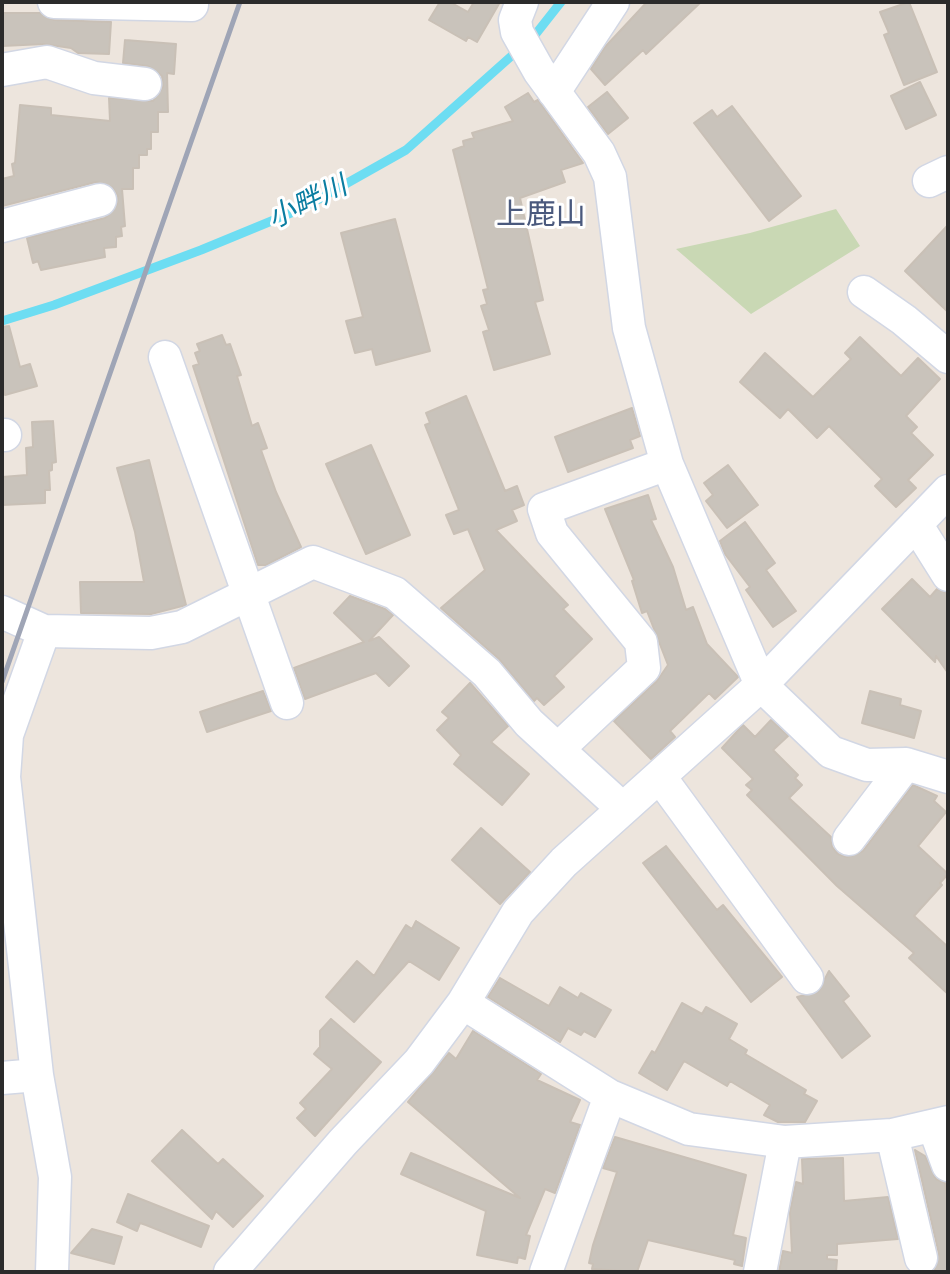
<!DOCTYPE html>
<meta charset="utf-8">
<style>
body{margin:0}
#map{position:relative;width:950px;height:1274px;overflow:hidden;background:#ede5dd;font-family:"Exo 2",sans-serif}
canvas{display:block}
.frame{position:absolute;inset:0;border:4px solid #2b2b2b;pointer-events:none}
</style>
<div id="map">
<canvas width="950" height="1274"></canvas>
<div class="frame"></div>
</div>
<script>
const context = document.querySelector('canvas').getContext('2d');
context.lineJoin = 'round';
function fill(path, color) { context.fillStyle = color; context.fill(path, 'evenodd'); }
const toPath = rows => new Path2D(rows.map(r => 'M' + r).join(''));
function strokePath(path, color, width, dash) { context.strokeStyle = color; context.lineWidth = width; context.lineCap = dash ? 'butt' : 'round'; context.setLineDash(dash || []); context.stroke(path); }
function drawText(font, color, halo, rows, align = 'center') {
  context.font = font + ' "Exo 2","Noto Sans JP",sans-serif'; context.lineWidth = 6; context.setLineDash([]); context.textBaseline = 'middle'; context.strokeStyle = halo; context.fillStyle = color; for (const [text, x, y, turn = 0] of rows) {
    context.save(); context.translate(x, y); context.rotate((+turn || 0) * Math.PI / 180); context.textAlign = isNaN(turn) ? turn : align; if (halo) context.strokeText(text, 0, 0); context.fillText(text, 0, 0); context.restore();
  }
}
fill(toPath([
 [836,209,860,246,751,314,676,249,750,233]
]), '#c9d8b4');
strokePath(toPath([
 [2,321,54,305,201,250,303,208,406,150,535,35,561,2]
]), '#6dddf2', 9);
const building = toPath([
 [440,2,450,2,468,12,474,2,500,2,477,42,468,37,466,41,429,20,440,2],
 [647,2,701,2,646,54,643,50,605,85,591,69,605,47,647,2],
 [909,2,937,72,904,85,884,35,889,33,880,12,909,2],
 [3,13,40,13,54,20,111,22,109,54,78,53,71,48,44,44,2,46,3,13],
 [125,40,176,44,174,74,167,73,168,112,158,112,158,132,151,132,151,149,147,149,147,155,139,155,139,168,133,168,133,189,122,189,125,226,121,227,122,236,116,237,116,247,104,248,105,257,41,270,38,261,33,263,27,238,105,218,117,205,118,196,112,187,96,182,2,206,2,179,14,176,12,164,15,163,20,105,51,108,51,115,110,121,109,98,153,101,163,87,162,76,148,66,123,63,125,40],
 [920,82,936,115,906,129,891,96,920,82],
 [607,92,628,118,608,134,588,107,607,92],
 [528,93,534,102,538,100,583,163,561,170,565,182,520,198,543,300,535,302,550,354,494,370,483,332,489,330,481,306,487,304,483,290,488,289,453,150,464,146,463,141,474,138,472,133,513,121,505,107,528,93],
 [732,106,801,196,769,221,694,123,712,110,717,117,732,106],
 [395,219,430,351,376,365,372,349,355,353,346,321,363,317,341,233,395,219],
 [948,225,948,312,905,271,948,225],
 [9,326,20,367,30,364,37,386,5,395,2,382,2,327,9,326],
 [222,335,226,345,230,344,241,375,237,376,252,426,258,423,267,448,261,450,276,492,301,547,266,565,258,565,193,366,199,364,195,353,200,351,197,344,222,335],
 [860,337,901,376,918,358,940,379,906,416,917,427,911,433,933,455,908,480,916,488,896,507,875,486,882,479,829,426,817,438,788,409,780,418,740,382,765,353,813,397,851,359,845,353,860,337],
 [466,396,505,491,517,486,524,505,512,510,517,521,496,530,568,605,563,609,592,639,554,676,564,687,544,705,537,698,534,701,499,659,441,608,485,570,468,529,454,534,446,515,459,510,425,425,430,423,426,413,466,396],
 [632,408,640,436,630,440,633,448,568,472,555,437,632,408],
 [53,421,56,462,52,463,52,470,49,471,50,490,45,490,45,503,2,505,2,477,27,475,26,448,33,447,32,422,53,421],
 [371,445,410,535,366,554,326,464,371,445],
 [149,460,186,605,151,614,81,613,80,582,144,582,135,532,117,468,149,460],
 [728,465,758,505,727,528,706,501,713,495,704,483,728,465],
 [648,495,656,519,651,520,673,567,686,610,693,607,707,644,738,677,715,699,709,693,670,731,675,737,651,759,614,721,657,681,668,665,647,611,642,613,632,581,634,580,605,509,648,495],
 [745,522,775,563,766,570,796,611,773,627,746,590,750,587,725,554,720,541,745,522],
 [912,579,930,597,937,589,948,593,948,673,936,656,935,662,882,609,912,579],
 [350,596,385,609,393,615,369,641,379,637,409,666,389,686,376,673,305,699,294,668,364,642,334,613,350,596],
 [470,683,508,726,491,742,529,774,502,805,454,764,461,755,437,730,449,718,442,712,470,683],
 [263,691,271,711,207,732,200,712,263,691],
 [870,691,901,699,900,705,921,711,914,738,862,723,870,691],
 [771,720,788,736,773,750,798,775,795,778,802,785,789,798,831,837,832,847,838,854,847,857,863,851,913,785,937,796,934,801,946,812,918,846,948,874,940,883,942,885,914,916,948,947,948,994,909,958,914,953,837,886,747,795,752,790,746,785,753,779,722,748,743,725,755,737,771,720],
 [481,828,530,872,500,904,452,860,481,828],
 [666,846,717,910,723,905,782,977,751,1002,643,863,666,846],
 [416,921,459,948,439,980,409,961,354,1022,326,997,357,961,374,976,406,925,412,929,416,921],
 [829,971,849,996,843,1001,870,1036,842,1058,797,997,818,992,829,971],
 [500,978,549,1006,560,987,578,998,581,993,611,1010,595,1037,584,1031,581,1035,568,1028,560,1042,488,997,500,978],
 [682,1003,702,1014,706,1007,737,1024,729,1039,747,1050,745,1054,806,1090,804,1094,817,1101,805,1122,778,1122,764,1115,770,1105,730,1081,727,1086,684,1061,667,1090,639,1073,652,1051,655,1053,682,1003],
 [331,1019,381,1062,315,1136,297,1118,306,1109,300,1103,332,1069,314,1054,320,1047,320,1031,331,1019],
 [473,1031,541,1074,537,1080,580,1100,570,1122,580,1125,555,1193,545,1189,526,1235,530,1236,525,1259,518,1257,517,1263,477,1255,486,1211,401,1174,411,1153,520,1198,408,1102,449,1053,456,1059,473,1031],
 [182,1130,218,1164,223,1159,263,1196,233,1227,216,1211,212,1219,152,1161,182,1130],
 [615,1137,746,1175,733,1235,746,1238,742,1266,734,1264,735,1260,648,1240,637,1272,592,1269,593,1264,589,1263,593,1245,617,1172,603,1168,615,1137],
 [915,1150,925,1156,936,1179,945,1183,948,1202,948,1272,934,1272,939,1254,915,1150],
 [843,1158,844,1201,888,1197,898,1239,837,1244,837,1255,827,1255,827,1259,837,1260,836,1272,779,1272,783,1251,792,1253,790,1212,796,1182,803,1184,802,1159,843,1158],
 [128,1194,209,1226,201,1247,146,1225,140,1223,137,1231,117,1222,128,1194],
 [92,1229,122,1237,114,1264,71,1253,92,1229]
]);
fill(building, '#c9c3bb');
strokePath(building, '#c9c0b6', 2);
const minor = toPath([
 [54,2,192,5,192,2],
 [522,2,515,20,517,32,539,71,599,153,610,177,629,328,667,464,761,685,831,752,867,765,906,764,948,777],
 [2,70,47,62,94,78,145,84],
 [554,92,613,2],
 [929,181,948,172],
 [2,226,100,200],
 [864,292,904,320,948,357],
 [165,357,287,703],
 [2,435,5,435],
 [916,524,948,575],
 [2,612,44,631,151,633,182,627,313,562,395,593,487,673,529,723,623,809],
 [44,631,7,735,4,777,37,1075,55,1177,52,1272],
 [558,749,644,668,641,642,552,533,544,509,667,464],
 [660,777,807,978],
 [849,839,906,764],
 [463,1003,610,1096,689,1129,785,1142,892,1135,948,1122],
 [2,1078,37,1075],
 [934,1127,948,1165],
 [892,1135,921,1258],
 [230,1272,343,1142,419,1062,463,1003,518,912,564,862,761,685,948,491],
 [546,1272,610,1096],
 [760,1272,785,1142]
]);
strokePath(minor, '#d2d7e4', 35);
strokePath(minor, '#fff', 32);
strokePath(toPath([
 [2,682,240,2]
]), '#9fa5b6', 5);
drawText('italic 28px', '#0a7da1', '#fff', [
 ["小畔川",307,202,-26]
]);
drawText('30px', '#4a597d', '#fff', [
 ["上鹿山",541,214]
]);
</script>
